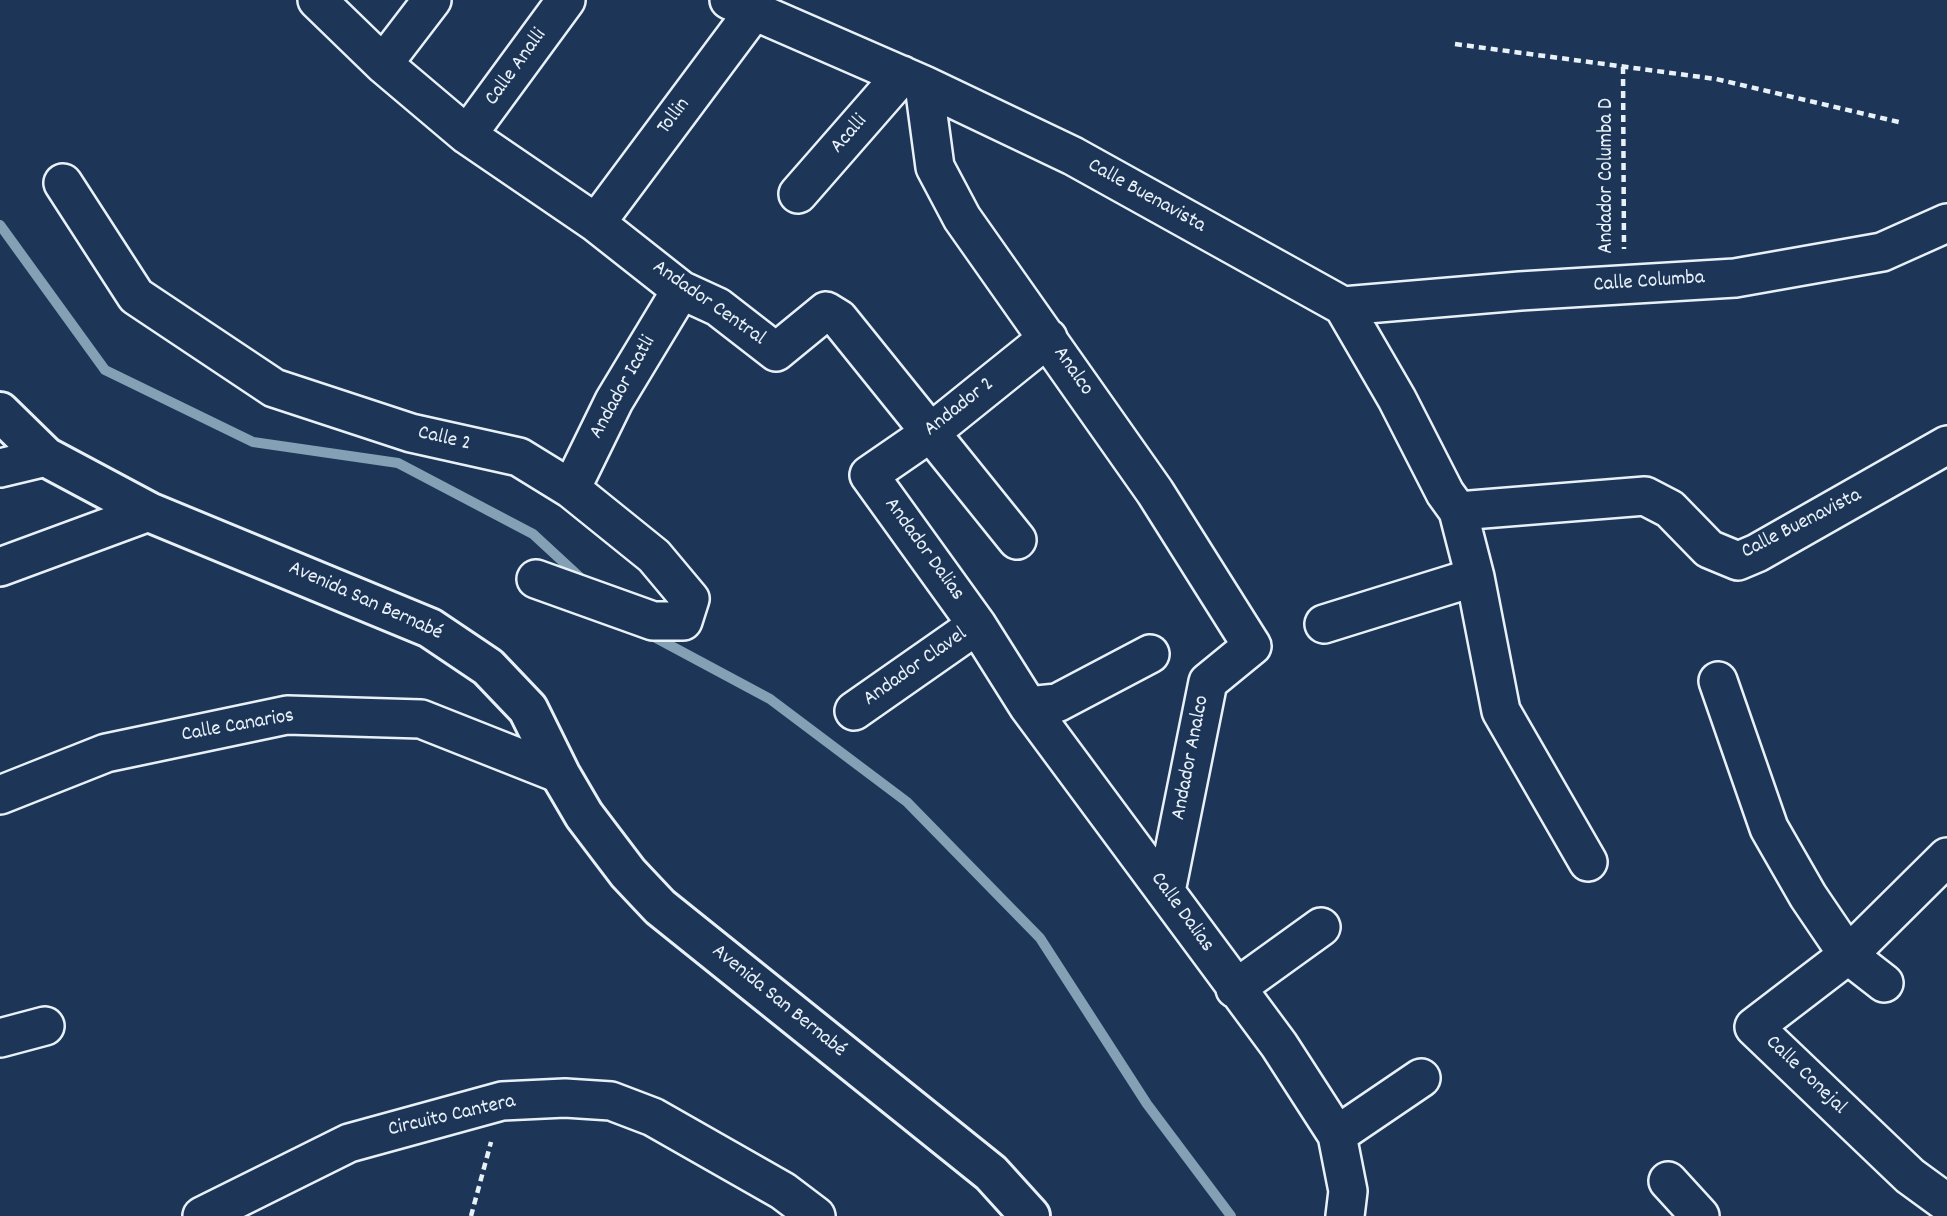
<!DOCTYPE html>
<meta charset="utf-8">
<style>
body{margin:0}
canvas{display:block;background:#1d3557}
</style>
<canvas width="1947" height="1216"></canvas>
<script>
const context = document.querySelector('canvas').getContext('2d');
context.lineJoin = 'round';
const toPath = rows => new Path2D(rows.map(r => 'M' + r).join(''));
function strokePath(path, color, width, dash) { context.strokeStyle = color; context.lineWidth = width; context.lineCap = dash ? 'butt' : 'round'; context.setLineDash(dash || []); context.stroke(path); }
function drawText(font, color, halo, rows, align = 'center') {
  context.font = font + ' Dekko,sans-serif'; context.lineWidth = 5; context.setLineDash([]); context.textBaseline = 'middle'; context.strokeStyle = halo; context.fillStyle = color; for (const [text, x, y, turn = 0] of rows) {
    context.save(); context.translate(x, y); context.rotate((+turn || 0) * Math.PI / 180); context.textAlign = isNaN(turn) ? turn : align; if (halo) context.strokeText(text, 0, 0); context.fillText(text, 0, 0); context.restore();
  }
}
strokePath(toPath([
 [0,225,105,370,253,442,398,463,533,534,585,582],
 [645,632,770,699,907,802,1040,938,1147,1104,1231,1216]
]), '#84a0b5', 10);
const minor = toPath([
 [317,0,383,64,467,135,596,223,681,290,718,307,776,352,826,311,839,319,1017,540],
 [729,0,924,85,1073,156,1343,306,1397,399,1445,493,1458,511,1475,577,1501,711,1588,862],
 [383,64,432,0],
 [924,85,935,167,962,218,1155,492,1252,646,1208,682,1166,891],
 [467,135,566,0],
 [63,183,136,296,274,388,411,433,519,457,571,489,654,556,690,599,683,621,653,621,536,579],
 [798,194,902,75],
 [596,223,754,11],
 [1343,306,1520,291,1735,278,1882,252,1947,223],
 [1048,338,930,433,869,475,977,625,1028,706,1279,1045,1337,1135,1348,1191,1345,1216],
 [0,468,46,457],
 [571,489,614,401,681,290],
 [1458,511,1645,496,1670,509,1709,549,1738,561,1757,553,1947,445],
 [0,567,149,512],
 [1324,624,1475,577],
 [1718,681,1769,828,1808,896,1848,955,1884,983],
 [1028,706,1057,703,1150,654],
 [854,711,977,625],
 [0,795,106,753,287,715,421,719,560,774],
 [1947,857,1848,955,1754,1027,1910,1176,1947,1203],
 [1235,989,1321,927],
 [0,1038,45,1026],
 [1337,1135,1421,1078],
 [1668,1181,1700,1216],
 [202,1216,349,1143,502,1101,565,1098,611,1101,653,1117,783,1191,816,1216]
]);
const major = toPath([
 [0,412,46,457,149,512,430,628,488,667,528,709,560,774,584,815,628,873,660,907,991,1173,1030,1216]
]);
strokePath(minor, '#e8f1f8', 42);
strokePath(major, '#e8f1f8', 44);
strokePath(toPath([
 [1455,44,1716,79,1903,123],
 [1623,67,1624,249],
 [471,1216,491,1142]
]), '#e8f1f8', 4.5, [7, 5]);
strokePath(minor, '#1d3557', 37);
strokePath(major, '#1d3557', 38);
drawText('21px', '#e8f1f8', '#1d3557', [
 ["Calle Analli",517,68,-54],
 ["Tollin",675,117,-53],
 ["Acalli",850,135,-49],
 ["Andador Columba D",1608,176,-90],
 ["Calle Buenavista",1146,197,29],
 ["Calle Columba",1649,283,-4],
 ["Andador Central",708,304,35],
 ["Analco",1072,372,55],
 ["Andador Icatli",624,388,-61],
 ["Andador 2",960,408,-38],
 ["Calle 2",444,440,13],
 ["Calle Buenavista",1802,525,-27],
 ["Andador Dalias",923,550,54],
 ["Avenida San Bernabé",365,602,24],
 ["Andador Clavel",916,668,-35],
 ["Calle Canarios",238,727,-10],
 ["Andador Analco",1192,758,-79],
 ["Calle Dalias",1181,913,54],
 ["Avenida San Bernabé",778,1002,39],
 ["Calle Conejal",1805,1076,44],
 ["Circuito Cantera",452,1117,-13]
]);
</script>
